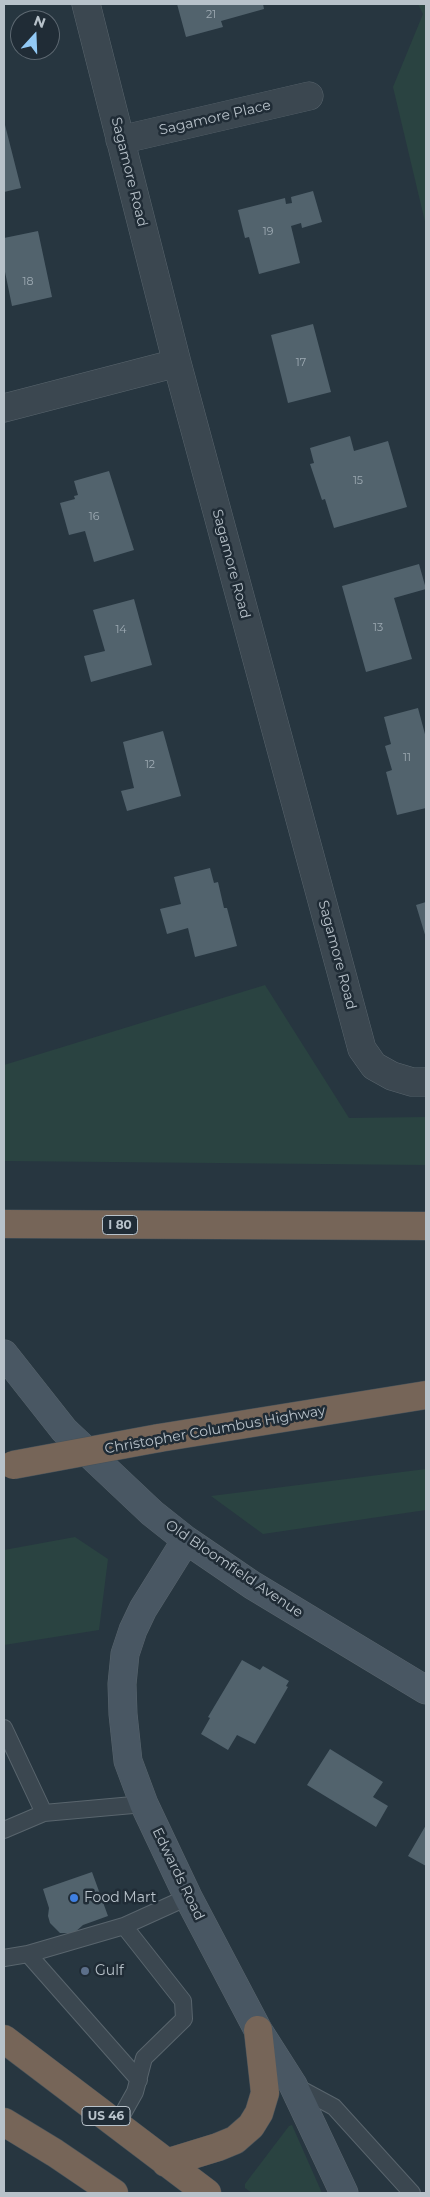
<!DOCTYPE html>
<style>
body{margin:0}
#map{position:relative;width:430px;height:2197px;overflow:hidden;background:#273640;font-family:Montserrat,sans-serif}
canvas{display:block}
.frame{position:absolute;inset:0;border:5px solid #b8c2ca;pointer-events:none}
.north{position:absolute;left:10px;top:10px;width:50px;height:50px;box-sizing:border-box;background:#202c36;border:1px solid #5d6871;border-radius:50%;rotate:20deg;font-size:14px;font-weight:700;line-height:20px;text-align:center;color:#b8c2ca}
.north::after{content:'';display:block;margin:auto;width:18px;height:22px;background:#92c9f5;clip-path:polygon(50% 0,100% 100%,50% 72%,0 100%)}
</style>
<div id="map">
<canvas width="430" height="2197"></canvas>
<div class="frame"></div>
<div class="north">N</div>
</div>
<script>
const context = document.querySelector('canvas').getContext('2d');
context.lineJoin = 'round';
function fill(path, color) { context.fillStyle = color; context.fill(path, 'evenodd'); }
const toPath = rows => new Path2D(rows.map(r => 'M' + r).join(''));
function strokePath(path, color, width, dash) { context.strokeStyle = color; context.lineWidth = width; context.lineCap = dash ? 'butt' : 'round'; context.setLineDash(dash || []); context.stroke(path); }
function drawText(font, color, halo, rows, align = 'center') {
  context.font = font + ' Montserrat,sans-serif'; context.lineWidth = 5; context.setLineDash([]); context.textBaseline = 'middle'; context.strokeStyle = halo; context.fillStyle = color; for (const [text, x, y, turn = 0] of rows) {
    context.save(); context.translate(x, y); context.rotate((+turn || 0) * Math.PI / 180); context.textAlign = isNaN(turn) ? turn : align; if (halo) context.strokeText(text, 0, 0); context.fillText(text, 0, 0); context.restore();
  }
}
fill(toPath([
 [418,4,426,4,426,226,393,87,423,14],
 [265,985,349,1118,426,1117,426,1165,4,1161,4,1065],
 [426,1469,426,1510,263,1534,211,1496],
 [75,1537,108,1559,99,1630,4,1645,4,1550],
 [292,2125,322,2193,252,2193,245,2188,245,2184,289,2126]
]), '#2a4341');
fill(toPath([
 [177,4,263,4,264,9,221,21,223,27,186,37],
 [4,121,21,188,4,192],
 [313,191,322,222,302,228,301,223,291,226,300,263,259,274,249,237,245,238,238,210,285,198,286,204,292,203,291,197],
 [38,231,52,297,12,306,4,267,4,238],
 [313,324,331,392,288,403,271,335],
 [350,436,354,451,388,441,407,507,334,528,325,499,322,500,310,464,314,463,310,448],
 [109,471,134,550,94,562,85,531,69,535,60,503,75,499,74,496,78,495,74,481],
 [419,564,426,589,394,598,412,659,366,672,342,586],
 [134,599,152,665,91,682,84,656,105,651,93,610],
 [418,708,426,738,426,808,397,815,386,772,392,770,385,746,391,744,384,717],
 [163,731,181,796,127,811,121,791,134,788,123,742],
 [210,868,214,883,218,882,224,908,227,908,237,946,195,957,188,928,167,934,160,909,181,904,174,877],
 [426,902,426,938,416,905],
 [242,1660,260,1670,263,1666,289,1681,286,1686,288,1687,255,1744,237,1735,228,1750,201,1734,210,1718,208,1717],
 [330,1749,383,1782,373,1797,388,1806,376,1827,307,1785],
 [426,1825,426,1866,408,1856],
 [92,1872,108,1916,83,1925,74,1933,60,1933,50,1923,48,1916,49,1908,43,1889]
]), '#52636d');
const lane = toPath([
 [4,1728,44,1813],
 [4,1830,44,1813,144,1804],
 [28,1954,139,2080],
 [4,1958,28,1954,124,1926,188,1897],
 [295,2086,334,2107,412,2193],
 [117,2124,135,2092,144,2058,184,2019,183,2001,124,1926]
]);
const street = toPath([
 [86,4,177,363,362,1049,374,1066,392,1076,412,1082,426,1082],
 [120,140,309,96],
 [4,408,177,363]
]);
const secondary = toPath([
 [4,1354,64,1430,152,1513,186,1540,252,1585,426,1690],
 [186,1540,143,1609,133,1630,125,1654,122,1684,123,1714,128,1761,144,1804,188,1897,258,2030,293,2085,344,2193]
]);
const highway = toPath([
 [4,1224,426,1226],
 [159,1438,426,1395],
 [4,2039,207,2193],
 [4,2122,55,2153,114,2193],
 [166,2163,218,2147,235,2140,251,2126,259,2113,265,2093,258,2030]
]);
strokePath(lane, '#59656d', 18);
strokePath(street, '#59656d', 29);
strokePath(secondary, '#59656d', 29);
strokePath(highway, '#46525a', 29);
strokePath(lane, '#3b4750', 16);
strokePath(street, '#3b4750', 28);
strokePath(secondary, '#495763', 28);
strokePath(highway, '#766558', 28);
const highwayBridge = toPath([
 [13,1465,159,1438]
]);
strokePath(highwayBridge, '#46525a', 29, []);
strokePath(highwayBridge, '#766558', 28);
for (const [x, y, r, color] of [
 [74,1898,5,"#3f7fe0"],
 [85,1971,5,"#5c6f8a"]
]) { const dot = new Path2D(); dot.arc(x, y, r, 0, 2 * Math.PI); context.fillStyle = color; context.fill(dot); strokePath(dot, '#202c36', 2); }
drawText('11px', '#9eaab3', null, [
 ["21",211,15],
 ["19",268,232],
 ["18",28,282],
 ["17",301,363],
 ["15",358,481],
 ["16",94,517],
 ["13",378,628],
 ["14",121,630],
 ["11",407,758],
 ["12",150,765]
]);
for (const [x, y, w] of [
 [120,1225,35],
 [106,2116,48]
]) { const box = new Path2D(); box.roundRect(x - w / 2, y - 9.5, w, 19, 4); context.fillStyle = '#202c36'; context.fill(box); strokePath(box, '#b8c2ca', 1); }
drawText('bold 12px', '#b8c2ca', null, [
 ["I 80",120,1225],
 ["US 46",106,2116]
]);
drawText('14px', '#b8c2ca', '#202c36', [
 ["Sagamore Place",215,118,-13],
 ["Sagamore Road",129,172,76],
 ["Sagamore Road",231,564,75],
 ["Sagamore Road",337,955,75],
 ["Christopher Columbus Highway",215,1430,-10],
 ["Old Bloomfield Avenue",234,1569,34],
 ["Edwards Road",178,1874,64]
]);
drawText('14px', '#b8c2ca', '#202c36', [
 ["Food Mart",84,1898],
 ["Gulf",95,1971]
], 'left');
</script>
